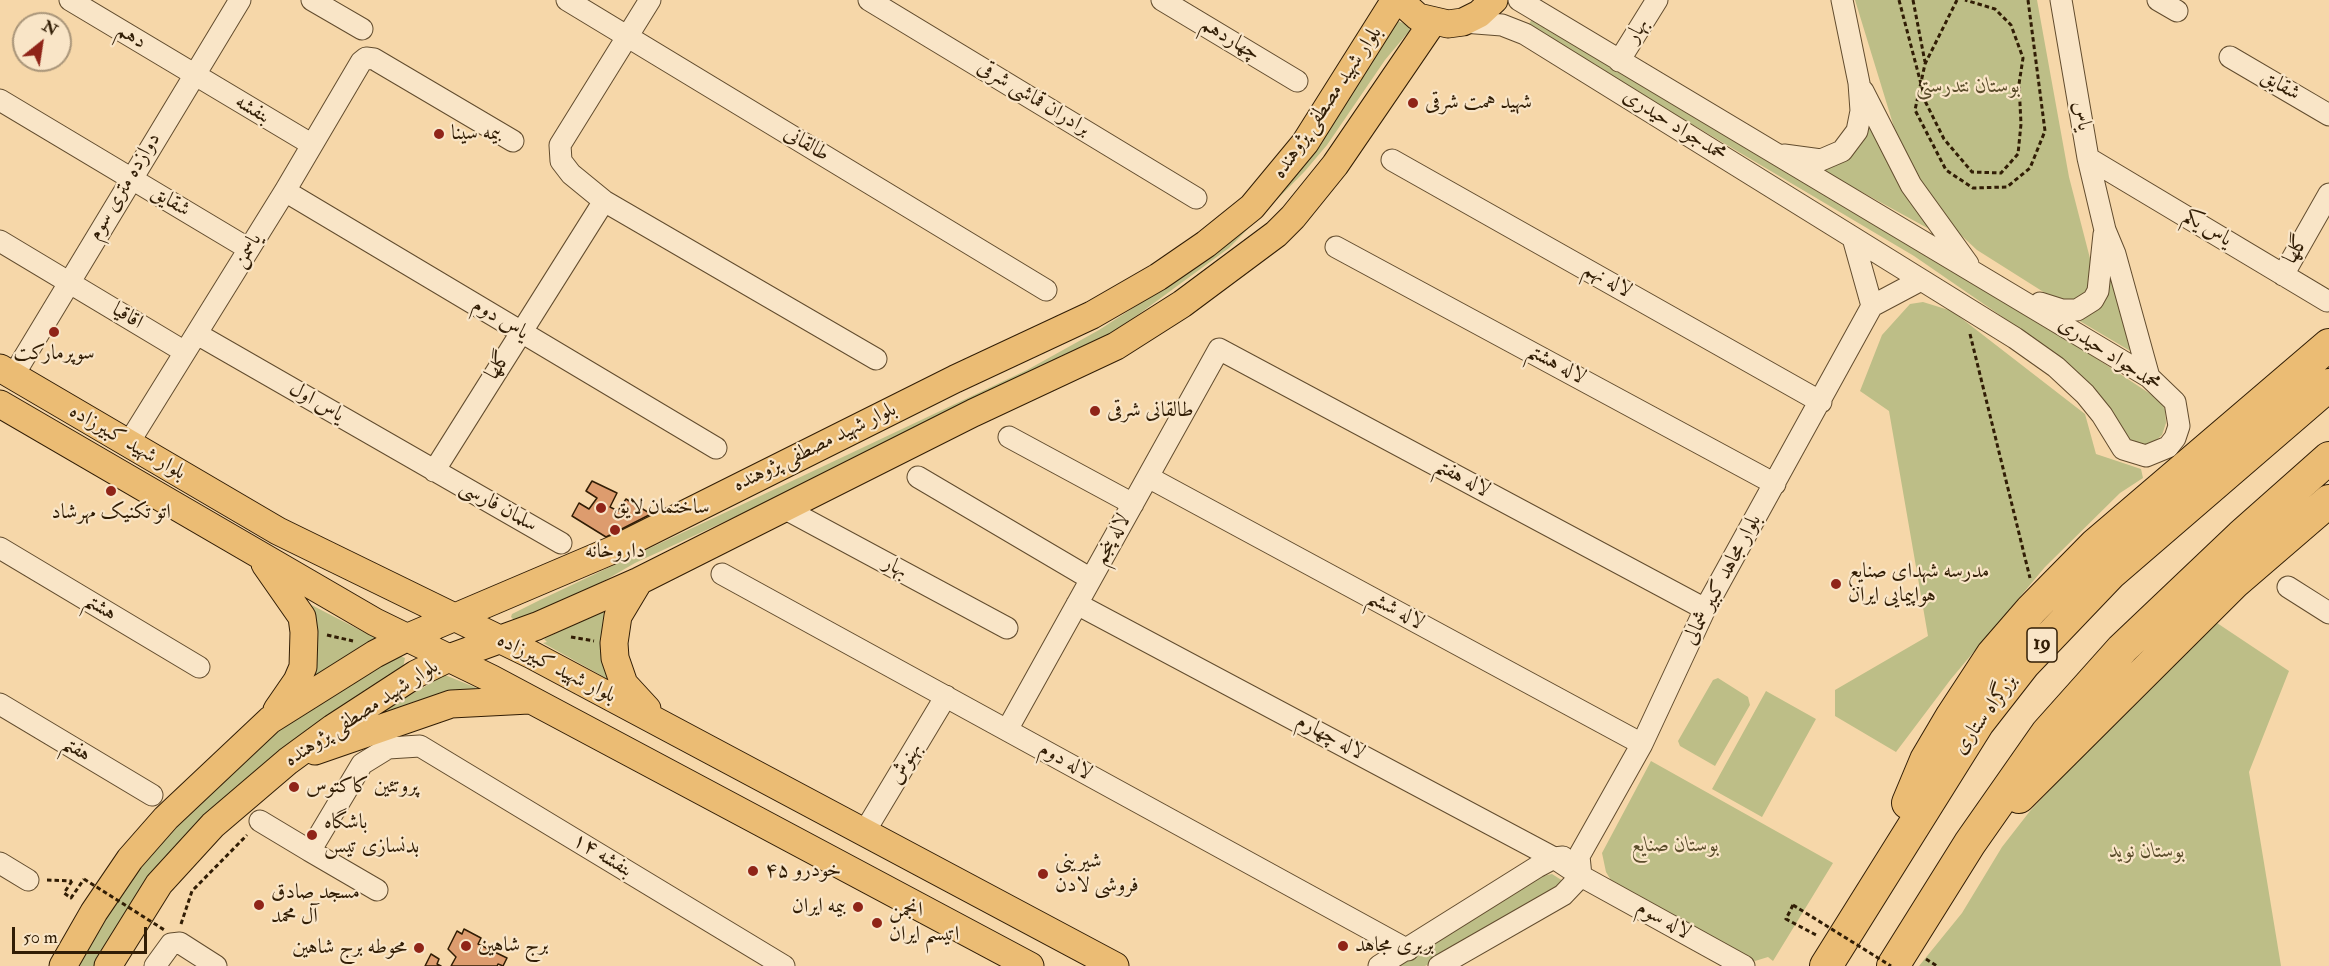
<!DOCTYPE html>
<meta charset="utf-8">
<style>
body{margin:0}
#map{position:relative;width:2329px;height:966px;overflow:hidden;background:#f6d7a9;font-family:"IM FELL Double Pica",serif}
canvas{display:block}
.north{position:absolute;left:12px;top:12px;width:60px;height:60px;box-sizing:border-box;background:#f9e5c7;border:2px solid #a99579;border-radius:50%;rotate:30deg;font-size:16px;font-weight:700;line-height:24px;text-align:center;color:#311d05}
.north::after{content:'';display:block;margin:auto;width:21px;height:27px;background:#8f2418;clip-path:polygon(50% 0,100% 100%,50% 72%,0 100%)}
.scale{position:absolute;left:12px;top:927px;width:135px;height:27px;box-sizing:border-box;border:3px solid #311d05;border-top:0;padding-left:8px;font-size:18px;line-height:21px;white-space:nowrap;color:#311d05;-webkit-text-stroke:4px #f9e5c7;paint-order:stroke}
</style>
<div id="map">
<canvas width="2329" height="966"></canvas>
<div class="north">N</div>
<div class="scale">50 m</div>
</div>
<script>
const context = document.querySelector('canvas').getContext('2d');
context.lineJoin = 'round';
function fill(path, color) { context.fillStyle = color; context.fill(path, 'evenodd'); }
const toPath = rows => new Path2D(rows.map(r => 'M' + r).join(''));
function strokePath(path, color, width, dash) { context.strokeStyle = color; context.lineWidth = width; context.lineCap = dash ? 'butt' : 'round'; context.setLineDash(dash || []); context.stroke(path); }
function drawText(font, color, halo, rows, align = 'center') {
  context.font = font + ' "IM FELL Double Pica",Amiri,serif'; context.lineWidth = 4.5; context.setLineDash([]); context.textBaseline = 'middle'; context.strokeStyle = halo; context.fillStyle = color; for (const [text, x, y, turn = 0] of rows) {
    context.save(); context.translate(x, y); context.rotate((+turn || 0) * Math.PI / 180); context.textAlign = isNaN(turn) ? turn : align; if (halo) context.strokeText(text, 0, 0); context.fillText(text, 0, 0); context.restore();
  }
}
fill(toPath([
 [1855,0,2037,0,2069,177,2093,270,2090,290,2076,303,2053,298,1977,250,1950,225,1922,187,1897,137],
 [1533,16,2064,337,2158,399,2165,409,2166,423,2162,435,2154,442,2137,448,2036,340,1914,256,1528,27],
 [1395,20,1408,25,1410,30,1385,60,1327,145,1305,171,1229,248,1139,314,1105,337,901,440,635,563,566,603,516,622,511,617,512,614,540,600,1027,370,1099,330,1196,267,1341,109],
 [1868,110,1942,236,1818,168,1851,156,1859,146,1867,133],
 [2110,258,2132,352,2073,317],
 [1923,302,1952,311,2085,414,2096,454,2141,469,2143,478,2120,493,2045,567,1951,679,1896,752,1835,716,1835,690,1928,636,1889,411,1860,391,1882,335,1910,304],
 [296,597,381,641,301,684],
 [612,606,613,682,543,643,547,642,544,639],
 [2217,623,2289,671,2249,772,2281,966,1919,966,1962,913,2002,847,2030,811,2154,680],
 [400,656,405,658,403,668,277,756,95,966,76,966,112,905,150,854,241,763,285,726,333,691],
 [445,675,496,696,382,723,375,715],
 [1718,678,1748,697,1750,705,1715,766,1680,746,1678,741,1713,680],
 [1766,691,1816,719,1762,817,1712,789],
 [1651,761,1833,863,1773,961,1768,957,1755,961,1612,882,1606,872,1602,853],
 [1552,874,1563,881,1564,887,1457,949,1425,966,1392,966,1543,876]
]), '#bdbe87');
const building = toPath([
 [592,481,617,493,610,507,618,511,626,499,651,514,606,537,572,516,579,503,589,509,597,498,586,491,592,481],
 [464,929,481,938,478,944,507,958,503,966,498,964,497,966,451,966,456,957,448,949,457,931,462,934,464,929],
 [431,954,439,959,437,964,441,966,425,966,431,954]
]);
fill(building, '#dd9c6e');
strokePath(building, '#311d05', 1.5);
const minor = toPath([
 [70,0,311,144],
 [312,0,362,29],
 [567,0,1046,290],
 [650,0,560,145,561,161,571,174,604,201,876,359],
 [869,0,1196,198],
 [1162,0,1297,81],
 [2061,0,2088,158,2105,230,2115,254,2149,377],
 [2158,0,2177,11],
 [1463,22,1502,25,1525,34,2015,338,2056,367,2085,394,2102,415,2123,449,2146,456,2168,447,2175,438,2179,426,2175,402,2149,377,1519,0],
 [2230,57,2329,115],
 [1619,61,1657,0],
 [1863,91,1911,185,1968,264],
 [0,100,249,249],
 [1784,155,1821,160,1842,151,1857,131,1861,111,1859,83,1842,0],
 [2088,158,2327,301],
 [1392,160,1821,402],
 [285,191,716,448],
 [1853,238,1872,306],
 [0,241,185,352],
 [1336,247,1775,484],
 [2283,275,2329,194],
 [2040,303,2062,310,2077,310,2093,300,2098,291,2104,234],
 [1872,306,1921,280],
 [197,334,561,543],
 [13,376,240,0],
 [1009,437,1133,504],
 [128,444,285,191,361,62,366,58,374,59,513,141],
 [434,471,604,201],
 [918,477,1091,579],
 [1148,477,1642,744],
 [782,507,1007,628],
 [0,548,199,667],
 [722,574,1408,950],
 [2288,587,2329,613],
 [1077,604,1554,858,1581,876,1744,966],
 [0,704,152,795],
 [1007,730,1219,349,1705,609],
 [260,821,310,851],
 [865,831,946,696],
 [0,863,28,880],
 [377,890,310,851,362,764,388,748,420,746,784,966],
 [155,966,171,944,180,943,216,966],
 [1379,966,1537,867,1554,858,1563,857],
 [1439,966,1563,895,1581,876,1579,856,1642,744,1705,609,1872,306]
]);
const major = toPath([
 [1399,0,1418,17,1448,24,1463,22,1479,14,1494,0],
 [0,368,278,531,532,655,1115,966],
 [0,404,375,622,492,679,1030,966],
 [265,564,302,617,304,632,303,667,297,681,277,710],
 [639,581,618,616,614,643,615,658,624,684,647,709],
 [315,751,451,704,529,700],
 [63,966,94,912,130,859,166,818,270,720,375,654,406,638,615,549,955,379,1092,315,1158,277,1206,244,1252,207,1305,143,1395,0],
 [108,966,159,884,213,825,288,761,333,728,416,674,449,658,537,626,639,581,973,413,1116,346,1182,304,1276,234,1293,217,1335,165,1432,23]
]);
const highway = toPath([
 [2019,797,2234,583,2329,501],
 [1908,803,1926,760,1952,716,1992,655,2031,610,2095,545,2329,345],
 [1826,966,1978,723,2024,664,2110,574,2329,385],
 [1893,966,1970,843,2047,733,2122,649,2241,536,2329,458]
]);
strokePath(minor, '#624c2e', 23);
strokePath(major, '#311d05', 29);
strokePath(highway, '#311d05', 34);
strokePath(toPath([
 [1899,0,1926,103,1944,139,1972,172,2001,173,2018,154,2021,124,2019,84,2023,58,2011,25,1995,9,1965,0],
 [1913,0,1925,62],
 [1957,0,1925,64,1915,110,1946,170,1973,188,2007,187,2030,168,2045,131,2028,0],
 [1970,334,2030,578],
 [327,635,353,641],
 [571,637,594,641],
 [47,880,72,881],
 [72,881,64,893,71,898,84,879],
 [1793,905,1786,919,1818,936],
 [181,924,192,891,247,835],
 [1926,959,1937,966]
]), '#311d05', 3, [4.5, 3]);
strokePath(minor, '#f9e5c7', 21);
strokePath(major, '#ebbc74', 27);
strokePath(highway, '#ebbc74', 32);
strokePath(toPath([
 [84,879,166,931],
 [1793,905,1891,966]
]), '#311d05', 3, [4.5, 3]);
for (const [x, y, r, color] of [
 [1413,103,6,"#8f2418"],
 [439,134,6,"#8f2418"],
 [54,332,6,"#8f2418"],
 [1095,411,6,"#8f2418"],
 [111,491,6,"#8f2418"],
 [601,508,6,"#8f2418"],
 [615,530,6,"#8f2418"],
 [1836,584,6,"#8f2418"],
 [294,787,6,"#8f2418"],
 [312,835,6,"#8f2418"],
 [753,871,6,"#8f2418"],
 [1043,874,6,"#8f2418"],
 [259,905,6,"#8f2418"],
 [858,907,6,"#8f2418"],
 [877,923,6,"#8f2418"],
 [466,946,6,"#8f2418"],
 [1343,946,6,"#8f2418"],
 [419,948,6,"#8f2418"]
]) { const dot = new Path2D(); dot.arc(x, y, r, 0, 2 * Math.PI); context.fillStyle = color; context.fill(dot); strokePath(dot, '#f9e5c7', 2); }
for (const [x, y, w] of [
 [2042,645,30]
]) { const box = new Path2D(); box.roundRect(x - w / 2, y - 17, w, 34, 4.5); context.fillStyle = '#f9e5c7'; context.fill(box); strokePath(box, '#311d05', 1.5); }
drawText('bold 20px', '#311d05', null, [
 ["19",2042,645]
]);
drawText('21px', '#311d05', '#f9e5c7', [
 ["بهار",1638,31,-59],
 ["دهم",131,37,31],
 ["چهاردهم",1230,40,31],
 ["شقایق",2280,86,30],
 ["برادران قماشی شرقی",1033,99,31],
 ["بلوار شهید مصطفی پژوهنده",1328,103,-56],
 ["بنفشه",252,110,31],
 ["یاس",2081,116,80],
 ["محمدجواد حیدری",1674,126,32],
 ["طالقانی",806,145,31],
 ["دوازده متری سوم",125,187,-59],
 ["شقایق",170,202,31],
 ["یاس یکم",2207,229,31],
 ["گلها",2297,250,-60],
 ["یاسمن",248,251,-58],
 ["لاله نهم",1607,281,29],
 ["اقاقیا",127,317,31],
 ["یاس دوم",500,320,31],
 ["محمدجواد حیدری",2109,355,33],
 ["لاله هشتم",1556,365,28],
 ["گلها",499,366,-58],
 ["یاس اول",316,403,30],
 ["بلوار شهید کبیرزاده",127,443,30],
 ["بلوار شهید مصطفی پژوهنده",815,448,-26],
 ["لاله هفتم",1462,479,28],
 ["سلمان فارسی",498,507,29],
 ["لاله پنجم",1113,540,-61],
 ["بهار",895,568,28],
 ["بلوار مجاهد کبیر شمالی",1723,580,-62],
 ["هشتم",100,608,31],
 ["لاله ششم",1395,611,28],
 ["بلوار شهید کبیرزاده",556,669,27],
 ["بلوار شهید مصطفی پژوهنده",362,714,-33],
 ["بزرگراه ستاری",1986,715,-54],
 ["لاله چهارم",1330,738,28],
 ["هفتم",76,750,31],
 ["لاله دوم",1065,762,29],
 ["بهنوش",906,764,-59],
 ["بنفشه ۱۴",602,856,31],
 ["لاله سوم",1663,921,29]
]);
drawText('italic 21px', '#5b4d2c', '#f9e5c7', [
 ["بوستان نتدرستی",1968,87],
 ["بوستان صنایع",1675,846],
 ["بوستان نوید",2147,852]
]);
drawText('21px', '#311d05', '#f9e5c7', [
 ["شهید همت شرقی",1425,103],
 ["بیمه سینا",451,134],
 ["سوپرمارکت",54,354,"center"],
 ["طالقانی شرقی",1107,411],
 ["ساختمان لایق",613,508],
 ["اتو تکنیک مهرشاد",111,513,"center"],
 ["داروخانه",615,552,"center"],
 ["مدرسه شهدای صنایع",1848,572],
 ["هواپیمایی ایران",1848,596],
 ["پروتئین کاکتوس",306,787],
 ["باشگاه",324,823],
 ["بدنسازی تیس",324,847],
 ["شیرینی",1055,862],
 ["فروشی لادن",1055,886],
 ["خودرو ۴۵",765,871],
 ["مسجد صادق",271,893],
 ["آل محمد",271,917],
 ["بیمه ایران",846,907,"right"],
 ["انجمن",889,911],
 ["اتیسم ایران",889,935],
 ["برج شاهین",478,946],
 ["بربری مجاهد",1355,946],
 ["محوطه برج شاهین",407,948,"right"]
], 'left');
</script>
